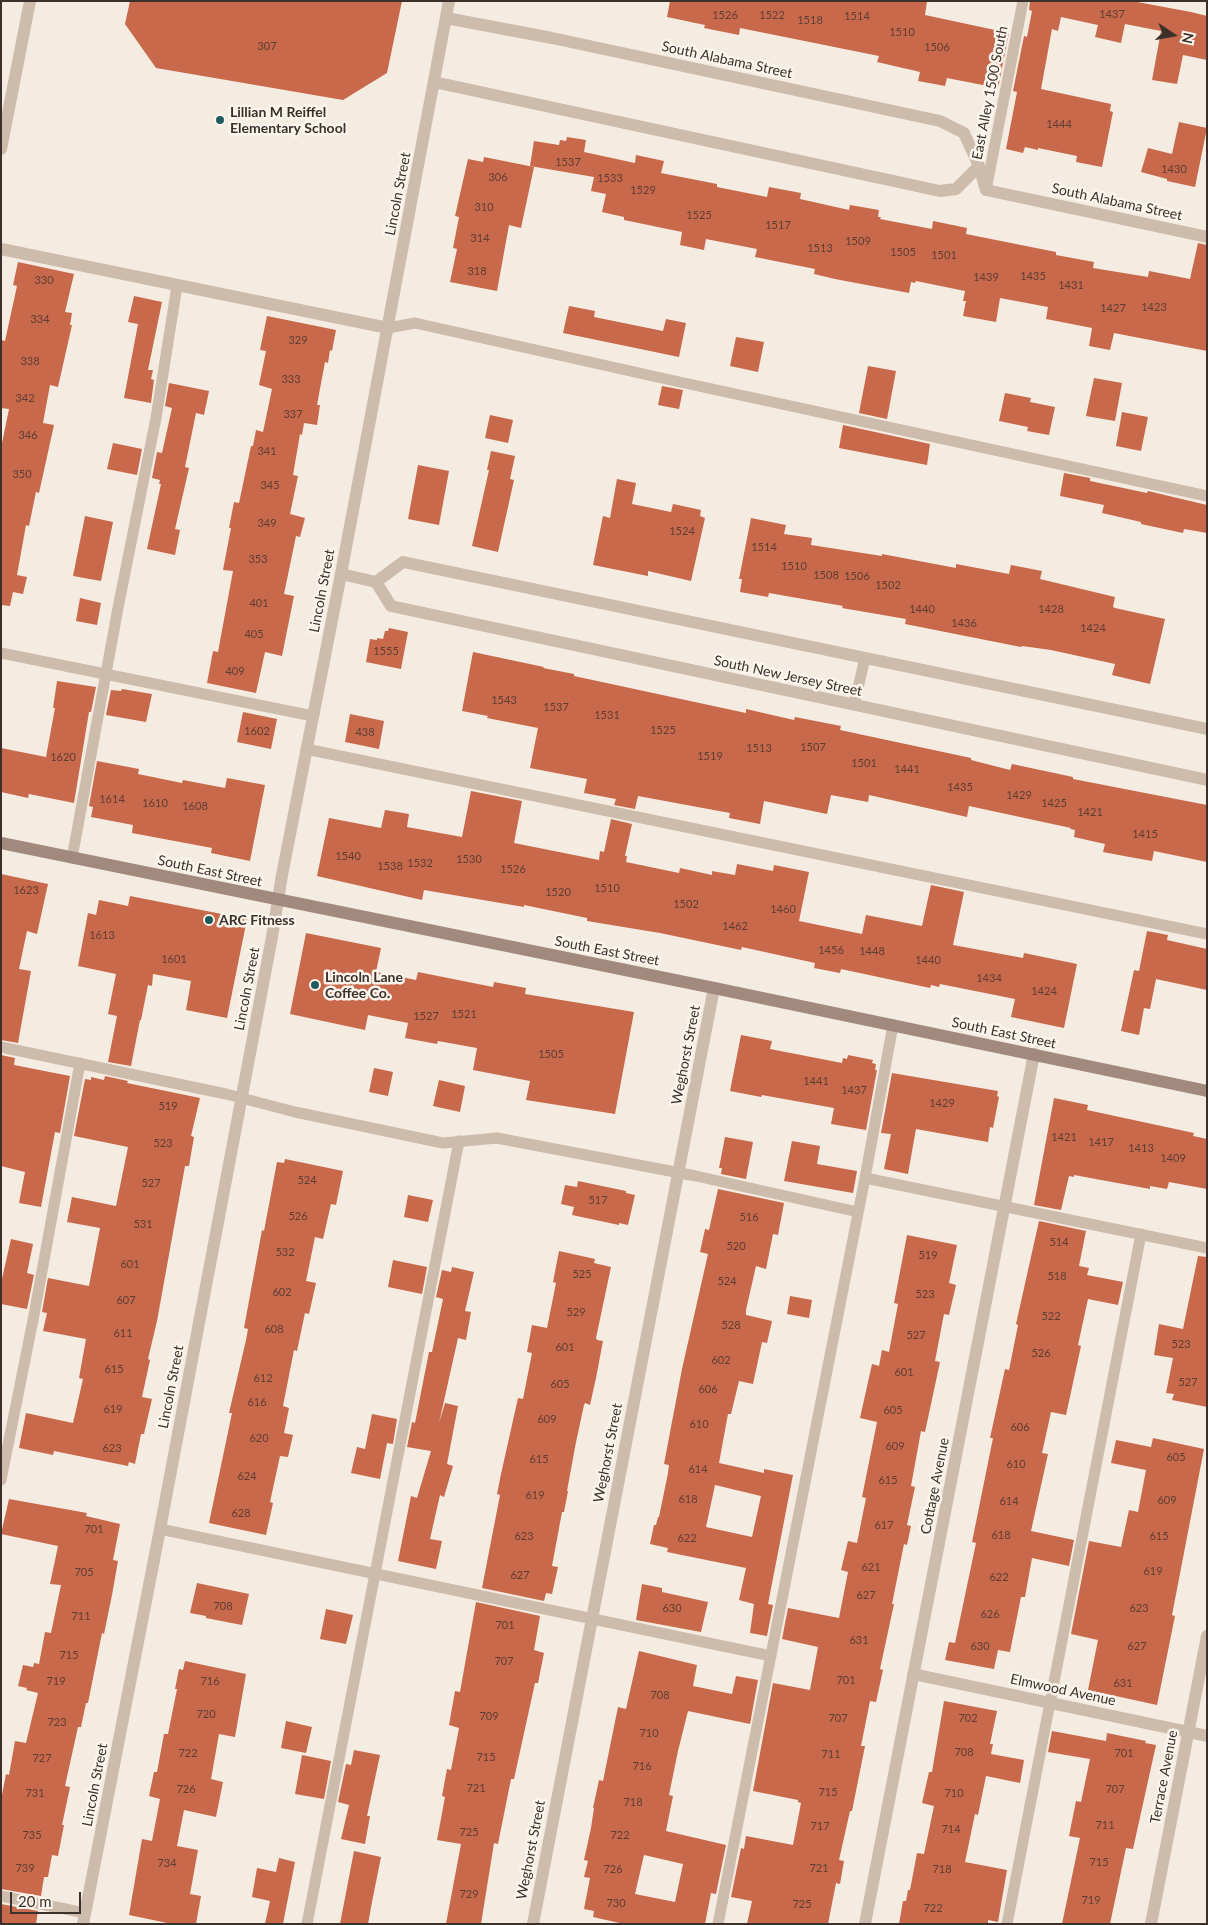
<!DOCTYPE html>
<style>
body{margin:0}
#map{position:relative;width:1208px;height:1925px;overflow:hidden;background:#f4ebe1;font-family:Lato,sans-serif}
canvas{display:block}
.frame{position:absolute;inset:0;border:2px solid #3b302b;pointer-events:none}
.north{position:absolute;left:1148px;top:10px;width:50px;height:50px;-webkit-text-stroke:4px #fbf5ee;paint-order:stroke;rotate:102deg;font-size:14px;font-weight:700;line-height:20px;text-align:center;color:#3b302b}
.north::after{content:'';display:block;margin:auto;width:18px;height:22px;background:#3b302b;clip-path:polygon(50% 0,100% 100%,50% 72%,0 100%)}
.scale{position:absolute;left:10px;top:1892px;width:71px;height:22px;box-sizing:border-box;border:2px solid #3b302b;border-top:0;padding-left:6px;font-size:15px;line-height:18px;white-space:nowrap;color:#3b302b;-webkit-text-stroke:4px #fbf5ee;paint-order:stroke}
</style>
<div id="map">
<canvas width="1208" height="1925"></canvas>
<div class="frame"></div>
<div class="north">N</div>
<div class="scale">20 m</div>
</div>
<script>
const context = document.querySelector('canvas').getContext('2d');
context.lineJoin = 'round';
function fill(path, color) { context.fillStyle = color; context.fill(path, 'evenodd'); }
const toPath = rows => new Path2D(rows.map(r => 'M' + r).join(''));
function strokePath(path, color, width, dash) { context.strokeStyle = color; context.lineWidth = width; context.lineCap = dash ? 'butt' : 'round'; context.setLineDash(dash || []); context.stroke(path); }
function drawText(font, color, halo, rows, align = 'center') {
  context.font = font + ' Lato,sans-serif'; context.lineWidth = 5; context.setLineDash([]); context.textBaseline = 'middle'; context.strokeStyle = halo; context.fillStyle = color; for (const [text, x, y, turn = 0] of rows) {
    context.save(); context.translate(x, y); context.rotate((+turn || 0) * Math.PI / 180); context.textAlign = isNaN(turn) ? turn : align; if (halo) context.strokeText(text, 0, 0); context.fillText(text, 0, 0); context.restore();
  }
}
fill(toPath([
 [130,1,402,1,387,73,343,100,156,68,125,24],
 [670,1,927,1,925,15,1009,33,998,88,947,78,945,86,918,81,920,72,916,71,877,62,879,56,740,28,739,35,704,28,705,25,667,17],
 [1030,1,1132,1,1191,12,1207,16,1207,60,1183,55,1177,84,1152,80,1161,31,1125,24,1121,43,1095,37,1098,25,1061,17,1058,31,1052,29,1041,89,1111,104,1110,111,1113,112,1102,167,1076,162,1077,156,1038,148,1038,150,1025,147,1023,153,1006,149,1017,92,1013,91,1024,36,1027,37,1032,11,1029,10],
 [1179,122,1207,128,1195,187,1167,181,1167,179,1141,172,1148,148,1172,154],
 [567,137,586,140,584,152,635,163,636,155,664,161,661,173,717,184,717,187,767,197,769,187,801,193,800,199,849,210,850,205,879,210,878,217,881,217,880,219,932,229,933,221,967,228,966,234,1056,252,1056,255,1094,262,1093,268,1148,277,1149,271,1190,279,1198,243,1207,245,1207,351,1114,333,1110,350,1089,346,1092,328,1046,319,1048,307,1000,298,996,322,963,316,966,301,963,301,965,291,916,281,915,283,911,282,909,293,835,279,814,274,815,269,755,257,757,249,706,239,704,250,680,245,682,232,624,220,624,217,602,212,606,194,591,191,594,177,530,166,534,141,559,145,560,140,566,141],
 [484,157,534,167,521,228,509,225,497,291,450,282,457,249,453,248,459,217,455,216,468,159,483,162],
 [18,262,74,274,65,312,72,313,70,325,72,325,58,387,50,385,43,423,54,425,39,493,36,492,29,526,26,525,17,575,27,577,23,594,13,592,10,606,1,605,1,448,9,409,1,408,1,340,5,341,17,286,13,285],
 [134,296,162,302,148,370,153,370,151,379,154,380,151,403,124,398,138,324,128,322],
 [569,306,595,311,594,317,663,331,666,319,686,323,679,357,563,333],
 [267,316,336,330,332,351,330,350,328,363,325,362,317,405,320,405,317,425,304,423,302,435,300,434,293,475,298,476,290,514,305,518,300,537,296,536,284,594,294,596,282,656,265,652,256,693,207,683,213,651,218,652,233,571,223,570,231,528,229,528,234,502,239,503,251,446,253,446,256,430,263,432,272,389,259,385,266,351,260,350],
 [736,337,764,342,758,372,730,366],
 [868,366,896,371,887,419,859,413],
 [1094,378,1122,383,1115,421,1086,416],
 [169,383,209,391,204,415,196,413,185,467,189,468,175,529,180,530,175,555,147,549,161,484,159,484,160,480,152,478,157,452,162,453,172,408,165,406],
 [662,386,683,390,679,409,658,405],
 [1005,393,1031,398,1030,402,1055,407,1049,435,1027,431,1028,427,999,421],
 [1122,412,1148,417,1141,451,1116,446],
 [490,415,513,420,508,443,485,438],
 [843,425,930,444,927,465,839,448],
 [113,443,142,449,137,475,107,469],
 [491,451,515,456,510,479,514,480,498,552,472,546,489,470,487,470],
 [418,465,449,471,439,525,408,519],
 [1064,473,1090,478,1090,481,1147,493,1148,491,1207,505,1207,533,1184,529,1183,533,1141,524,1141,522,1102,513,1104,505,1060,496],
 [617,479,636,483,632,504,671,512,673,504,701,510,700,516,705,518,691,581,648,571,648,576,593,565,603,516,610,518],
 [85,516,113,522,101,581,73,576],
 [751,518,786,525,784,534,812,538,811,545,882,556,882,554,956,568,956,564,1009,574,1011,565,1042,571,1040,579,1115,597,1113,607,1115,608,1165,619,1150,684,1112,675,1115,664,1051,650,1022,646,1021,647,905,624,906,619,842,608,843,606,769,593,768,597,740,592,742,579,739,579],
 [80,598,101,603,97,625,76,621],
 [389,628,408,632,401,669,366,662,370,639,377,640,377,638,383,639,385,631,388,631],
 [473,652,544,667,543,668,574,674,574,676,746,713,746,709,794,720,795,717,841,726,840,730,971,758,971,760,1010,770,1012,764,1073,777,1073,779,1207,805,1207,862,1154,851,1152,861,1124,856,1103,852,1105,844,1074,837,1075,830,1070,829,1071,828,969,806,967,817,869,795,868,802,831,795,827,814,764,801,760,824,729,818,730,813,638,796,635,809,614,805,616,799,584,793,587,779,530,768,538,728,487,718,488,716,462,711],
 [57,681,96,687,91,712,89,712,74,803,29,794,28,798,1,792,1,748,46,757,55,708,53,708],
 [122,689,152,694,146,722,106,715,111,690,121,691],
 [243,712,277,719,271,749,237,742],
 [350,714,384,721,379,749,345,742],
 [97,761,139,769,138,774,182,783,183,780,225,788,227,778,265,785,250,861,211,853,212,848,132,833,133,825,91,817,93,807,89,806],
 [471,791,522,801,514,843,599,860,600,851,604,852,611,819,632,824,625,856,627,856,626,862,679,873,680,868,712,875,712,871,735,875,737,864,773,871,774,865,809,872,799,921,862,934,866,915,922,926,931,885,964,892,953,945,1023,958,1024,953,1077,964,1064,1028,1011,1017,1015,999,940,984,939,987,931,985,930,988,841,969,840,973,814,968,815,963,742,947,741,950,660,933,587,921,587,918,524,905,524,907,424,890,422,900,317,876,329,818,381,828,385,810,409,814,407,827,462,837],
 [1,874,48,884,37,934,27,931,19,969,31,971,18,1043,1,1040],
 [130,896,247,919,227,1018,186,1010,191,981,153,974,152,986,148,985,141,1020,140,1020,131,1066,108,1062,117,1016,108,1014,116,974,78,966,88,913,96,915,99,900,128,906],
 [1147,931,1168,935,1167,940,1207,949,1207,990,1156,979,1150,1009,1144,1008,1139,1035,1121,1031,1134,970,1139,971],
 [306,933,381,948,376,972,416,980,418,972,493,987,494,982,526,988,525,994,634,1012,615,1114,526,1100,530,1081,473,1070,477,1048,438,1041,437,1044,405,1038,408,1023,368,1015,365,1030,290,1014],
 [741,1035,772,1041,770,1049,842,1063,843,1058,847,1059,848,1055,873,1060,872,1063,876,1064,875,1070,877,1070,866,1130,831,1124,834,1108,762,1095,761,1097,730,1091],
 [1,1055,15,1058,14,1065,70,1076,60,1133,55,1132,41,1207,19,1203,25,1172,1,1166],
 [374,1068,393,1072,388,1096,369,1092],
 [892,1073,998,1091,997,1096,999,1097,993,1128,990,1127,988,1142,916,1129,908,1174,884,1169,891,1134,881,1133],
 [105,1076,128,1081,127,1083,200,1098,191,1136,194,1137,189,1166,185,1166,157,1321,148,1359,150,1360,142,1397,152,1399,144,1434,141,1434,135,1464,129,1462,128,1466,54,1451,53,1455,19,1448,26,1413,73,1423,83,1379,79,1378,86,1339,43,1331,47,1313,42,1312,48,1278,89,1286,100,1228,67,1222,72,1197,116,1206,128,1147,74,1136,85,1079,91,1080,91,1077,104,1080],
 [439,1080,465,1086,460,1112,433,1106],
 [1054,1098,1088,1105,1087,1110,1194,1133,1193,1136,1207,1139,1207,1189,1169,1182,1167,1189,1150,1186,1150,1189,1074,1175,1074,1177,1069,1176,1061,1210,1034,1205],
 [725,1137,753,1142,746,1179,721,1174,722,1168,719,1168],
 [792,1141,820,1146,817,1164,857,1171,853,1193,784,1181],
 [285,1159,343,1171,336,1205,331,1204,323,1239,315,1237,306,1281,316,1283,309,1314,305,1313,297,1351,294,1350,283,1406,289,1408,284,1433,293,1435,288,1457,280,1456,270,1502,273,1503,266,1535,209,1523,232,1413,229,1413,246,1340,248,1329,244,1328,262,1230,264,1231,277,1162,284,1163],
 [578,1181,626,1191,626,1193,635,1195,628,1225,619,1223,619,1225,572,1215,574,1207,561,1204,565,1185,577,1187],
 [718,1189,784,1203,778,1235,773,1234,766,1269,756,1266,746,1310,746,1315,772,1321,767,1343,762,1342,753,1384,739,1381,731,1414,728,1414,719,1463,764,1473,764,1469,793,1475,768,1604,773,1605,767,1636,750,1633,754,1604,739,1600,746,1568,667,1552,668,1548,650,1544,654,1525,656,1525,658,1517,659,1517,668,1473,669,1465,664,1464,682,1369,708,1254,700,1252,705,1229,709,1230],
 [715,1485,761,1496,752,1537,706,1527],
 [408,1195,433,1200,428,1222,404,1217],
 [1039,1221,1086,1231,1079,1266,1089,1268,1087,1275,1123,1282,1118,1305,1088,1299,1078,1345,1081,1346,1066,1415,1051,1412,1042,1453,1048,1454,1031,1531,1074,1540,1069,1566,1032,1558,1025,1597,1021,1597,1010,1652,998,1650,994,1669,945,1660,949,1642,955,1643,976,1543,972,1542,993,1438,990,1438,1005,1369,1009,1370,1018,1325,1016,1324],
 [907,1235,957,1245,949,1283,956,1285,949,1315,944,1314,935,1361,940,1362,925,1432,921,1431,911,1486,915,1487,907,1525,911,1526,907,1545,904,1544,892,1604,894,1604,880,1669,883,1670,876,1702,870,1701,861,1746,865,1746,852,1811,850,1811,839,1860,844,1861,840,1884,836,1883,828,1924,747,1924,752,1901,731,1897,741,1848,744,1849,746,1836,793,1845,801,1803,798,1802,798,1800,753,1791,773,1683,810,1690,818,1647,782,1639,788,1608,839,1618,848,1572,841,1570,848,1541,857,1543,866,1498,862,1497,877,1422,860,1418,872,1364,879,1366,882,1350,889,1352,898,1304,894,1303],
 [11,1239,33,1244,27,1273,34,1275,27,1309,1,1304,1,1283],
 [559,1251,595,1259,594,1263,611,1267,596,1338,597,1340,603,1341,596,1378,590,1405,585,1403,584,1405,576,1442,567,1491,568,1491,564,1512,562,1512,552,1566,558,1567,552,1594,546,1593,544,1601,482,1588,500,1495,497,1494,501,1474,518,1398,523,1399,532,1353,527,1352,532,1325,547,1328,556,1283,553,1282],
 [1198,1256,1207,1257,1207,1407,1172,1400,1174,1394,1166,1393,1173,1358,1154,1355,1159,1324,1183,1329],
 [393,1260,427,1267,422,1294,388,1287],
 [452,1267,474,1272,465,1311,471,1312,466,1340,458,1338,439,1423,445,1403,458,1406,447,1464,453,1466,444,1497,440,1495,430,1539,442,1541,436,1569,398,1561,411,1496,417,1498,431,1451,407,1447,412,1422,415,1423,429,1352,432,1352,443,1299,436,1297,442,1270,451,1272],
 [790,1296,812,1300,809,1318,787,1314],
 [372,1414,397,1419,393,1444,387,1443,380,1479,351,1473,357,1447,365,1449],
 [1153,1438,1204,1449,1172,1615,1175,1616,1157,1705,1088,1690,1098,1640,1071,1634,1089,1541,1121,1547,1129,1510,1138,1512,1146,1470,1111,1463,1116,1440,1151,1447],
 [9,1499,87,1513,86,1516,120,1524,113,1560,118,1561,112,1595,104,1634,102,1633,88,1703,86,1703,81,1727,78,1727,65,1786,70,1787,62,1825,64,1825,58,1856,52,1855,48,1877,44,1877,41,1896,1,1889,1,1800,6,1774,9,1775,15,1741,26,1743,38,1693,26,1690,27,1688,18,1686,23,1665,33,1667,34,1663,39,1664,45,1632,51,1633,61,1585,50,1584,58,1546,1,1534],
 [197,1583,249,1594,242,1625,206,1618,206,1616,190,1613],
 [642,1584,662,1588,662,1592,708,1602,701,1632,636,1620],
 [476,1602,540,1616,534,1650,544,1653,538,1683,535,1683,514,1779,511,1779,498,1844,494,1843,481,1924,446,1924,461,1844,437,1840,445,1797,442,1796,447,1769,451,1770,459,1728,449,1725,455,1691,460,1692],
 [326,1609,353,1615,346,1644,320,1639],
 [639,1651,697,1665,693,1686,732,1694,736,1676,758,1680,750,1724,688,1711,678,1751,669,1795,673,1796,666,1831,726,1845,716,1894,711,1893,705,1924,624,1924,593,1917,594,1911,584,1909,590,1878,584,1877,588,1861,584,1860,591,1828,594,1808,593,1808,599,1780,603,1781,618,1707,626,1709],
 [644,1855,683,1864,675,1902,635,1894],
 [185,1661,246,1674,235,1737,219,1734,211,1779,223,1782,216,1817,184,1810,177,1846,198,1850,190,1894,201,1896,196,1924,172,1924,129,1915,142,1839,152,1841,160,1799,149,1796,154,1772,157,1772,164,1734,168,1734,177,1689,175,1689,179,1669,183,1670],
 [944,1701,997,1711,990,1744,993,1744,991,1754,1024,1760,1020,1783,986,1776,978,1815,975,1814,965,1862,1007,1870,998,1922,988,1920,988,1924,899,1924,903,1901,906,1901,908,1890,910,1890,917,1853,924,1854,934,1806,922,1803,929,1772,932,1772],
 [286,1721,312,1727,306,1753,281,1748],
 [1052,1731,1106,1741,1107,1733,1146,1741,1145,1743,1156,1745,1133,1849,1126,1848,1110,1924,1062,1924,1080,1838,1069,1836,1076,1801,1081,1802,1090,1759,1048,1752],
 [354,1750,380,1755,367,1816,370,1816,365,1844,341,1839,349,1805,338,1802,346,1764,351,1765],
 [302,1755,331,1761,324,1799,295,1794],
 [354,1851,381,1857,372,1902,368,1924,340,1924],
 [279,1858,295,1862,283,1924,265,1924,270,1901,252,1897,257,1868,276,1872],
 [1,1904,38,1911,36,1924,1,1924]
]), '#c8694b');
strokePath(toPath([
 [986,190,1023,1],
 [388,328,415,323,666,379,1207,496],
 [1,653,313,716],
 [854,705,865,658],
 [306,749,1207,934],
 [72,858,118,608,156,418,177,286],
 [1,1047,226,1094,295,1112,443,1143,497,1138,696,1176,858,1212],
 [865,1178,1207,1248],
 [1,1480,34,1315,80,1063],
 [160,1529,771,1656],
 [1,1896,85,1913],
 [307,1924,459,1141],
 [718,1924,865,1178,893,1025],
 [1007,1924,1141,1234]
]), '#cdbbac', 11);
strokePath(toPath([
 [446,18,552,38,940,121,964,133,979,166,986,190,1207,237],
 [434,82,940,191,956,189,979,166],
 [1,149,30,1],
 [1,249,388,328],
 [341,574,376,582,391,606,1207,780],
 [376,582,403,562,1207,729],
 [913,1674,1207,1736],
 [83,1924,160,1529,272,937,282,875,341,574,449,1],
 [533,1924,714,988],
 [865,1924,1034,1054],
 [1151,1924,1207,1636]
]), '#cdbbac', 12);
strokePath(toPath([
 [1,843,714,988,1207,1091]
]), '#a18a7d', 12);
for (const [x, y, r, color] of [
 [220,120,5,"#1f5a5e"],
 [209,920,5,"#1f5a5e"],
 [315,985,5,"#1f5a5e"]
]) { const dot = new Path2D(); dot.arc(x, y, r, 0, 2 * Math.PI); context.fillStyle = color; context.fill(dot); strokePath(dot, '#fbf5ee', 2); }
drawText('11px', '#5e3e33', null, [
 ["1437",1112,14],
 ["1526",725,15],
 ["1522",772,15],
 ["1514",857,16],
 ["1518",810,20],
 ["1510",902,32],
 ["307",267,46],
 ["1506",937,47],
 ["1444",1059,124],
 ["1537",568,162],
 ["1430",1174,169],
 ["306",498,177],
 ["1533",610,178],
 ["1529",643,190],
 ["310",484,207],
 ["1525",699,215],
 ["1517",778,225],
 ["314",480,238],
 ["1509",858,241],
 ["1513",820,248],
 ["1505",903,252],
 ["1501",944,255],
 ["318",477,271],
 ["1435",1033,276],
 ["1439",986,277],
 ["330",44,280],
 ["1431",1071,285],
 ["1423",1154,307],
 ["1427",1113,308],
 ["334",40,319],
 ["329",298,340],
 ["338",30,361],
 ["333",291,379],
 ["342",25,398],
 ["337",293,414],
 ["346",28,435],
 ["341",267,451],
 ["350",22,474],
 ["345",270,485],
 ["349",267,523],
 ["1524",682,531],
 ["1514",764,547],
 ["353",258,559],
 ["1510",794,566],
 ["1508",826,575],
 ["1506",857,576],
 ["1502",888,585],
 ["401",259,603],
 ["1440",922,609],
 ["1428",1051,609],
 ["1436",964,623],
 ["1424",1093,628],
 ["405",254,634],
 ["1555",386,651],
 ["409",235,671],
 ["1543",504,700],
 ["1537",556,707],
 ["1531",607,715],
 ["1525",663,730],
 ["1602",257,731],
 ["438",365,732],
 ["1507",813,747],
 ["1513",759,748],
 ["1519",710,756],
 ["1620",63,757],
 ["1501",864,763],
 ["1441",907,769],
 ["1435",960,787],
 ["1429",1019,795],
 ["1614",112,799],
 ["1610",155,803],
 ["1425",1054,803],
 ["1608",195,806],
 ["1421",1090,812],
 ["1415",1145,834],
 ["1540",348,856],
 ["1530",469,859],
 ["1532",420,863],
 ["1538",390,866],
 ["1526",513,869],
 ["1510",607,888],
 ["1623",26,890],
 ["1520",558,892],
 ["1502",686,904],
 ["1460",783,909],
 ["1462",735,926],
 ["1613",102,935],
 ["1456",831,950],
 ["1448",872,951],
 ["1601",174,959],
 ["1440",928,960],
 ["1434",989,978],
 ["1424",1044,991],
 ["1521",464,1014],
 ["1527",426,1016],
 ["1505",551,1054],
 ["1441",816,1081],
 ["1437",854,1090],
 ["1429",942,1103],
 ["519",168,1106],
 ["1421",1064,1137],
 ["1417",1101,1142],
 ["523",163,1143],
 ["1413",1141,1148],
 ["1409",1173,1158],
 ["524",307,1180],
 ["527",151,1183],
 ["517",598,1200],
 ["526",298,1216],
 ["516",749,1217],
 ["531",143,1224],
 ["514",1059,1242],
 ["520",736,1246],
 ["532",285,1252],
 ["519",928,1255],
 ["601",130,1264],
 ["525",582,1274],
 ["518",1057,1276],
 ["524",727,1281],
 ["602",282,1292],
 ["523",925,1294],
 ["607",126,1300],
 ["529",576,1312],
 ["522",1051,1316],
 ["528",731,1325],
 ["608",274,1329],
 ["611",123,1333],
 ["527",916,1335],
 ["523",1181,1344],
 ["601",565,1347],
 ["526",1041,1353],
 ["602",721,1360],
 ["615",114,1369],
 ["601",904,1372],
 ["612",263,1378],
 ["527",1188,1382],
 ["605",560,1384],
 ["606",708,1389],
 ["616",257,1402],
 ["619",113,1409],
 ["605",893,1410],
 ["609",547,1419],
 ["610",699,1424],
 ["606",1020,1427],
 ["620",259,1438],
 ["609",895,1446],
 ["623",112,1448],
 ["605",1176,1457],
 ["615",539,1459],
 ["610",1016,1464],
 ["614",698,1469],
 ["624",247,1476],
 ["615",888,1480],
 ["619",535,1495],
 ["618",688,1499],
 ["609",1167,1500],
 ["614",1009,1501],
 ["628",241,1513],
 ["617",884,1525],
 ["701",94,1529],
 ["618",1001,1535],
 ["623",524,1536],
 ["615",1159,1536],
 ["622",687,1538],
 ["621",871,1567],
 ["619",1153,1571],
 ["705",84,1572],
 ["627",520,1575],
 ["622",999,1577],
 ["627",866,1595],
 ["708",223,1606],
 ["630",672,1608],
 ["623",1139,1608],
 ["626",990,1614],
 ["711",81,1616],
 ["701",505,1625],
 ["631",859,1640],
 ["630",980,1646],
 ["627",1137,1646],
 ["715",69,1655],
 ["707",504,1661],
 ["701",846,1680],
 ["719",56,1681],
 ["716",210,1681],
 ["631",1123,1683],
 ["708",660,1695],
 ["720",206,1714],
 ["709",489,1716],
 ["707",838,1718],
 ["702",968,1718],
 ["723",57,1722],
 ["710",649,1733],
 ["708",964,1752],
 ["722",188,1753],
 ["701",1124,1753],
 ["711",831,1754],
 ["715",486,1757],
 ["727",42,1758],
 ["716",642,1766],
 ["721",476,1788],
 ["726",186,1789],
 ["707",1115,1789],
 ["715",828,1792],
 ["731",35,1793],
 ["710",954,1793],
 ["718",633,1802],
 ["711",1105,1825],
 ["717",820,1826],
 ["714",951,1829],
 ["725",469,1832],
 ["735",32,1835],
 ["722",620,1835],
 ["715",1099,1862],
 ["734",167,1863],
 ["739",25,1868],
 ["721",819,1868],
 ["726",613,1869],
 ["718",942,1869],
 ["729",469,1894],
 ["719",1091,1900],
 ["730",616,1903],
 ["725",802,1904],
 ["722",933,1908]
]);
drawText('14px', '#3b302b', '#fbf5ee', [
 ["South Alabama Street",727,60,12],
 ["East Alley 1500 South",990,93,-79],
 ["Lincoln Street",398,194,-79],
 ["South Alabama Street",1117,202,12],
 ["Lincoln Street",322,591,-79],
 ["South New Jersey Street",788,676,12],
 ["South East Street",210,871,12],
 ["South East Street",607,951,11],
 ["Lincoln Street",247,989,-79],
 ["South East Street",1004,1033,12],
 ["Weghorst Street",686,1055,-79],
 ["Lincoln Street",171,1387,-79],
 ["Weghorst Street",608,1453,-79],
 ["Cottage Avenue",935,1486,-79],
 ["Elmwood Avenue",1063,1690,12],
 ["Terrace Avenue",1164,1777,-79],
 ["Lincoln Street",95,1785,-79],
 ["Weghorst Street",531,1850,-79]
]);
drawText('bold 14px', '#3b302b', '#fbf5ee', [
 ["Lillian M Reiffel",230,112],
 ["Elementary School",230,128],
 ["ARC Fitness",219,920],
 ["Lincoln Lane",325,977],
 ["Coffee Co.",325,993]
], 'left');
</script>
